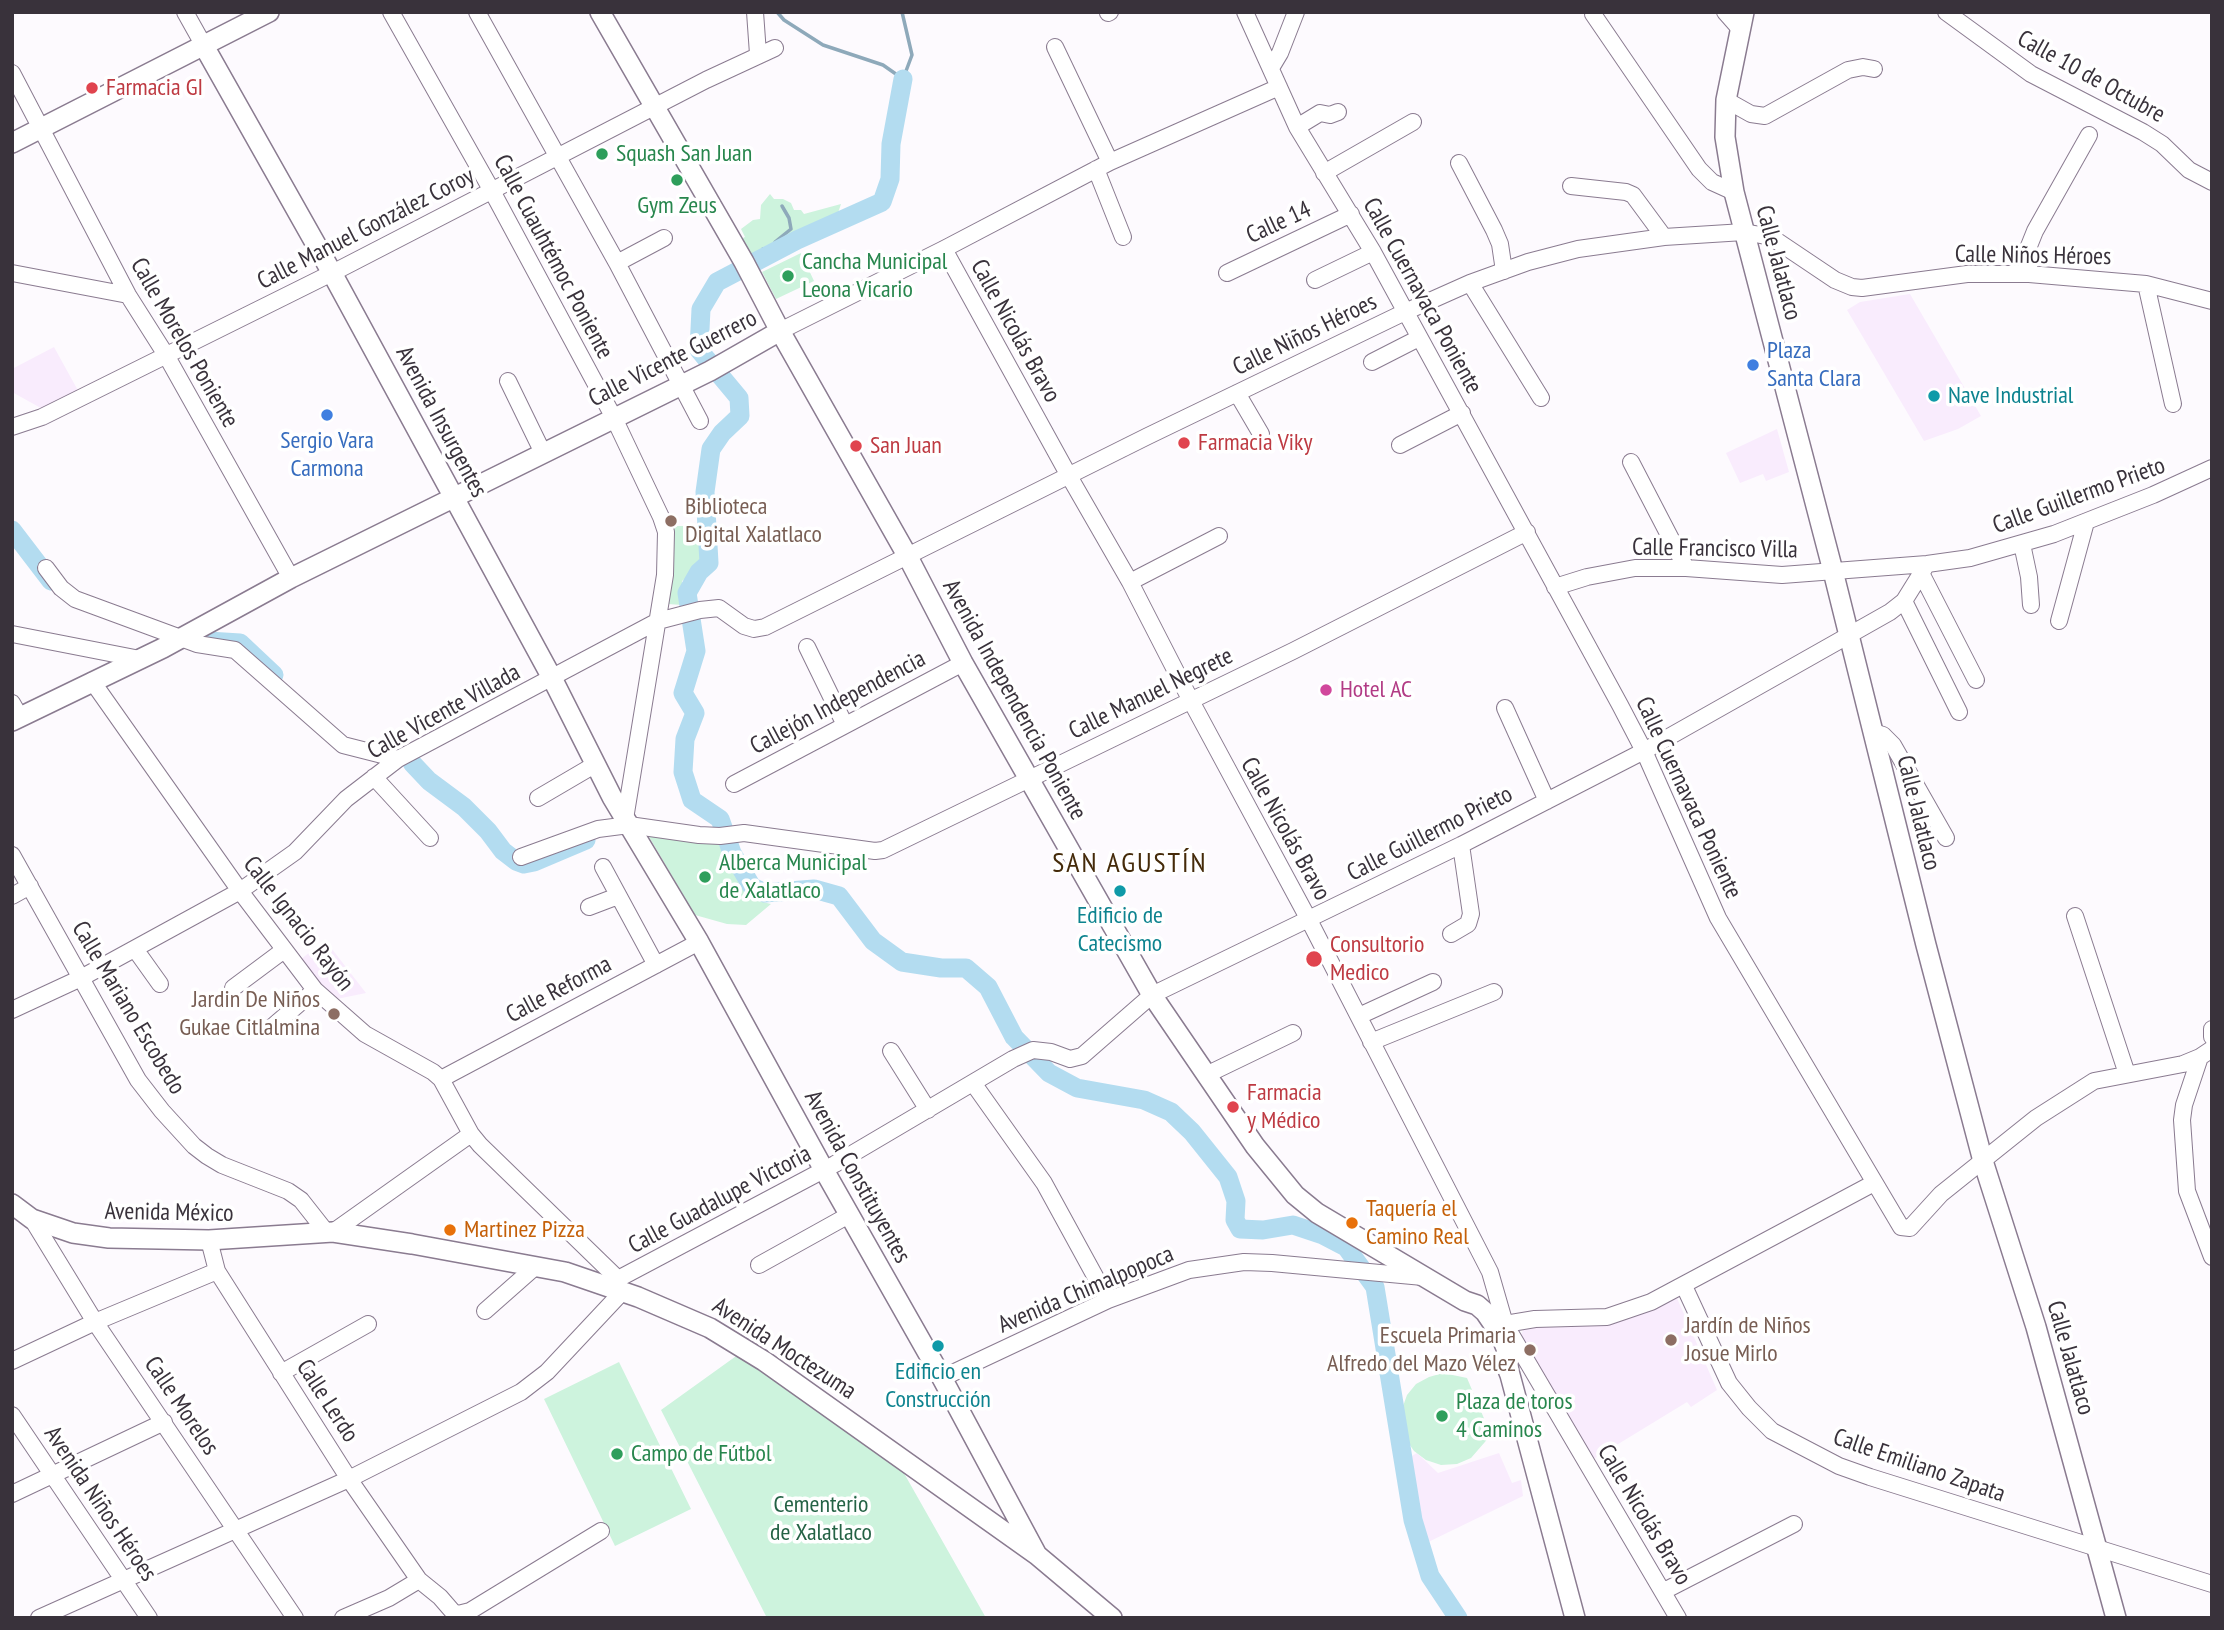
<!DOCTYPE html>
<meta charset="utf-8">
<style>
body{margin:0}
#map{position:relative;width:2224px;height:1630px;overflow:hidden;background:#fdfafe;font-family:"PT Sans Narrow",sans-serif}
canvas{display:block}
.frame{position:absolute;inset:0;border:14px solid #39323b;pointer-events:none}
</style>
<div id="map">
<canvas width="2224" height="1630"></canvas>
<div class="frame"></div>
</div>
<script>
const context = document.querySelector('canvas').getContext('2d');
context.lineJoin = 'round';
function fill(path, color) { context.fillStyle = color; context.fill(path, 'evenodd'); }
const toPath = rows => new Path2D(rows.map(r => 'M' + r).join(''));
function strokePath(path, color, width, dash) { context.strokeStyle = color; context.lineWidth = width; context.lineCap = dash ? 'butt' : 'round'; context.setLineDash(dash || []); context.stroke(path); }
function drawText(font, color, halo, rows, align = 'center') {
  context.font = font + ' "PT Sans Narrow",sans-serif'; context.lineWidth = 7; context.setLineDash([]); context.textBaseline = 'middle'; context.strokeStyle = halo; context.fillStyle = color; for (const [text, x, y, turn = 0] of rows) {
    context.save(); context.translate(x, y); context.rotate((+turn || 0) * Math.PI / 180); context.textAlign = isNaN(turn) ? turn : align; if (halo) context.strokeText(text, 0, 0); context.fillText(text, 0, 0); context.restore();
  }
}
fill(toPath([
 [1910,294,1981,416,1958,429,1924,441,1847,310,1860,302],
 [54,347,81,396,48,412,12,392,12,369],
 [1777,429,1789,472,1766,481,1763,474,1740,483,1726,453],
 [325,940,366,993,327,1001,295,964],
 [1677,1298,1717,1390,1691,1407,1687,1402,1592,1460,1519,1341,1526,1322,1615,1323,1632,1314],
 [1417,1453,1438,1473,1499,1453,1512,1483,1521,1480,1523,1496,1418,1547,1397,1464]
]), '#f9ecfd');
fill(toPath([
 [770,194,774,199,783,199,791,203,794,210,801,210,804,214,841,204,836,219,824,223,820,227,747,263,735,242,745,237,741,229,753,220,760,219,761,205],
 [801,253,814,281,776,299,762,272],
 [672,526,701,526,705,550,701,567,682,581,682,605,668,604,667,578],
 [645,830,723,845,740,886,755,900,771,904,746,925,727,924,695,915],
 [739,1354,892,1452,986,1618,767,1618,661,1410],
 [619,1362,691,1509,615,1546,544,1399],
 [1443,1373,1467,1378,1491,1435,1471,1458,1457,1464,1441,1465,1426,1460,1414,1451,1405,1438,1401,1423,1402,1409,1407,1395,1416,1384,1429,1377]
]), '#cdf3dd');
strokePath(toPath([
 [777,12,784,20,823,45,883,65,903,79,912,55,902,12],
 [775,242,791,229,789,218,782,206],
 [761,259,763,249]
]), '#8ea9ba', 3.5);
strokePath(toPath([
 [903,79,891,144,890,179,882,202,797,240,717,282,701,309,699,350,739,398,740,416,722,433,711,449,705,492,709,563,699,572,687,593,696,651,683,693,695,713,685,739,683,772,692,800,720,819,732,853,752,887,765,893,814,889,839,896,873,941,902,962,941,968,966,968,988,987,1014,1037,1049,1073,1077,1088,1144,1100,1171,1112,1192,1132,1228,1177,1236,1201,1235,1220,1240,1229,1263,1230,1293,1225,1323,1235,1346,1247,1375,1287,1413,1520,1430,1576,1458,1618],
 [12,530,51,581],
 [208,641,240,643,274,675],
 [412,763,429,781,464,807,488,831,503,851,516,861,524,864,534,862,586,840]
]), '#b3dcf0', 19);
const minor = toPath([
 [185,12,204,46],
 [391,12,492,191,614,418,661,517,666,532,665,575,625,819],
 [477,12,617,263,700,421],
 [755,12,758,54],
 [1245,12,1297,127,1373,252,1620,705,1644,751,1718,918,1901,1227,1910,1228,1941,1194,2036,1118,2094,1081,2183,1064,2200,1057,2212,1049],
 [1725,12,1740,29],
 [1946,12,2031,74,2143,132,2162,144,2189,170,2212,182],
 [1108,13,1110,12],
 [1593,14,1699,169,1712,182,1734,192],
 [1055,47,1110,162],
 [1271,68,1280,53,1296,12],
 [12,73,128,295,166,355,291,578],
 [1726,100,1751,114,1765,116,1848,70,1863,67,1874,69],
 [1297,127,1320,113,1330,115,1338,112],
 [1459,163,1494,230,1500,244,1504,271],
 [1096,169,1123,237],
 [1324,173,1413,122],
 [1571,186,1626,192,1633,195,1664,237],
 [944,249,1069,476,1130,582,1190,699,1309,920,1490,1272,1505,1324,1678,1618],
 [617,263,664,238],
 [12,273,128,295],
 [1227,273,1351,214],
 [2029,274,2029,246,2035,231,2089,135],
 [1315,280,1373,252],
 [1470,283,1541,398],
 [2146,284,2173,404],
 [780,331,944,249,1110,162,1279,87],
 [1372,362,1419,338],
 [508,381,543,453],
 [1237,393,1261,434],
 [12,427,42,417,340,269,706,80,775,48],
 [1400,445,1462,413],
 [1631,462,1686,568],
 [2022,544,2029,577,2031,605],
 [46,568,61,588,75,599,197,644,235,650,343,745,398,759],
 [1921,573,1976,680],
 [1130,582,1219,536],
 [1555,587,1587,577,1635,568,1686,568,1782,575,1927,564,1970,558,2054,534,2153,495,2212,468],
 [1904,601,1959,712],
 [2059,621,2086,522],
 [12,634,140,659],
 [807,647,845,725],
 [92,681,240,891,315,990,365,1034,433,1072,441,1079,471,1134,480,1145,618,1279],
 [12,703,20,717],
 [1505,708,1547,801],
 [1873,732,1883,735,1893,745,1946,838],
 [374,777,430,838],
 [734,784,963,663],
 [538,798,596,764],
 [12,855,138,1080,162,1111,194,1146,207,1156,222,1165,288,1191,301,1200,327,1233],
 [521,857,598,829,629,825,699,835,720,836,744,833,875,851,883,850,1293,651,1527,532],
 [603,867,656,965],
 [12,896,30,886],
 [589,907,618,896],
 [2075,916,2127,1074],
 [1451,934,1468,924,1471,914,1461,845],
 [135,949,160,984],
 [233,988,284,950],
 [12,1010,81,978,240,891,295,852,346,799,398,759,658,621,700,610,719,608,744,626,754,629,765,627,1148,436,1405,312,1470,283,1528,262,1578,249,1664,237,1744,232,1771,237,1835,280,1852,287,1862,288,1967,274,2029,274,2146,284,2212,301],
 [1359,1016,1433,982],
 [272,1027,315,990],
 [2212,1029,2212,1037],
 [1371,1042,1494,992],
 [891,1051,928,1110],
 [2200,1057,2184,1105,2182,1120,2187,1191,2212,1257],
 [1206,1075,1293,1033],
 [441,1079,699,942],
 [973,1083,1044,1183,1108,1300],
 [32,1219,95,1322,295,1618],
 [333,1232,471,1134],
 [209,1240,217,1271,349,1479,419,1580,440,1597,453,1612,458,1614,470,1611,601,1531],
 [759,1265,849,1215],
 [1684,1286,1729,1383,1749,1408,1772,1431,1839,1466,1870,1477,2212,1584],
 [612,1288,618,1279,835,1164,1013,1059,1033,1050,1051,1052,1070,1059,1082,1056,1152,995,1461,845,1644,751,1890,612,1904,601,1927,564],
 [485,1311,536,1266],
 [1497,1328,1505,1324,1535,1319,1607,1317,1651,1302,1874,1183],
 [12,1361,95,1322,217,1271],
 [281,1373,368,1324],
 [942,1378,1108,1300,1189,1270,1244,1262,1272,1263,1423,1277],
 [12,1415,149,1618],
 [12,1494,164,1422],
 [1664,1591,1794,1524],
 [39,1618,349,1479,521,1392,547,1372,623,1291],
 [343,1618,389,1598,419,1580]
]);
const major = toPath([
 [600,12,744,262,780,331,908,557,963,663,1152,995,1255,1146,1295,1195,1317,1213,1465,1301,1477,1305,1485,1312,1500,1334,1506,1348,1509,1372],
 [1744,12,1726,100,1725,137,1734,192,1833,571,1926,945,1983,1161,2036,1327,2116,1618],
 [204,46,332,273,552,678,612,797,699,942,824,1170,942,1378,1037,1555],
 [12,143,269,12],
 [12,721,163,648,291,578,710,371,780,331],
 [12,1204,32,1219,73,1233,109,1238,209,1240,333,1232,412,1244,565,1272,638,1297,710,1328,764,1361,1037,1555,1112,1618],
 [1504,1360,1510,1375,1575,1618]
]);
strokePath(minor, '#8a7b90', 18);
strokePath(major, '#8a7b90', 22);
strokePath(minor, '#fff', 16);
strokePath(major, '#fff', 19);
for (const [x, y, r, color] of [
 [92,88,7,"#e0444e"],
 [602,154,7,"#2e9e5b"],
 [677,180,7,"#2e9e5b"],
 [788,276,7,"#2e9e5b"],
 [1753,365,7,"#3f7fe0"],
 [1934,396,7,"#0f9aa8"],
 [327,415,7,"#3f7fe0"],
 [1184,443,7,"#e0444e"],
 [856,446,7,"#e0444e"],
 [671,521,7,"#8d6e63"],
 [1326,690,7,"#d1479c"],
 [705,877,7,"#2e9e5b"],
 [1120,891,7,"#0f9aa8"],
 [1314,959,9,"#e0444e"],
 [334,1014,7,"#8d6e63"],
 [1233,1107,7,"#e0444e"],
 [1352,1223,7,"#e8710a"],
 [450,1230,7,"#e8710a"],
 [1671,1340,7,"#8d6e63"],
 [938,1346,7,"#0f9aa8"],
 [1530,1350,7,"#8d6e63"],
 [1442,1416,7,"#2e9e5b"],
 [617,1454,7,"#2e9e5b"]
]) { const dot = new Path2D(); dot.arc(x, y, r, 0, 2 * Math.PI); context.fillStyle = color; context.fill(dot); strokePath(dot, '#fff', 2.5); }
drawText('24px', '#39323b', '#fff', [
 ["Calle 10 de Octubre",2091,77,29],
 ["Calle 14",1279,223,-25],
 ["Calle Manuel González Coroy",366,229,-27],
 ["Calle Niños Héroes",2033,256,1],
 ["Calle Cuauhtémoc Poniente",553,257,62],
 ["Calle Jalatlaco",1778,263,75],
 ["Calle Cuernavaca Poniente",1422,296,61],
 ["Calle Nicolás Bravo",1015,331,61],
 ["Calle Niños Héroes",1305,335,-26],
 ["Calle Morelos Poniente",184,343,60],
 ["Calle Vicente Guerrero",673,359,-27],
 ["Avenida Insurgentes",441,422,62],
 ["Calle Guillermo Prieto",2079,496,-20],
 ["Calle Francisco Villa",1715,549,1],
 ["Calle Manuel Negrete",1151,694,-26],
 ["Avenida Independencia Poniente",1014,700,61],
 ["Callejón Independencia",838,703,-28],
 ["Calle Vicente Villada",444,712,-29],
 ["Calle Cuernavaca Poniente",1688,798,65],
 ["Calle Jalatlaco",1918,813,76],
 ["Calle Nicolás Bravo",1285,829,61],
 ["Calle Guillermo Prieto",1430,834,-27],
 ["Calle Ignacio Rayón",298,924,52],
 ["Calle Reforma",559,990,-28],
 ["Calle Mariano Escobedo",128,1008,59],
 ["Avenida Constituyentes",857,1177,61],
 ["Calle Guadalupe Victoria",720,1200,-28],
 ["Avenida México",169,1213,1],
 ["Avenida Chimalpopoca",1086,1290,-23],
 ["Avenida Moctezuma",784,1349,33],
 ["Calle Jalatlaco",2070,1358,74],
 ["Calle Lerdo",327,1401,57],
 ["Calle Morelos",181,1406,56],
 ["Calle Emiliano Zapata",1919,1466,19],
 ["Avenida Niños Héroes",100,1504,56],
 ["Calle Nicolás Bravo",1644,1515,59]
]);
drawText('24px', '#be3a42', '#fff', [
 ["Farmacia GI",106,88],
 ["Farmacia Viky",1198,443],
 ["San Juan",870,446],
 ["Consultorio",1330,945],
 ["Medico",1330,973],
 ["Farmacia",1247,1093],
 ["y Médico",1247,1121]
], 'left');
drawText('24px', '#27864d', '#fff', [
 ["Squash San Juan",616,154],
 ["Gym Zeus",677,206,"center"],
 ["Cancha Municipal",802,262],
 ["Leona Vicario",802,290],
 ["Alberca Municipal",719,863],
 ["de Xalatlaco",719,891],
 ["Plaza de toros",1456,1402],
 ["4 Caminos",1456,1430],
 ["Campo de Fútbol",631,1454]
], 'left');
drawText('24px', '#366cbe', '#fff', [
 ["Plaza",1767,351],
 ["Santa Clara",1767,379],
 ["Sergio Vara",327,441,"center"],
 ["Carmona",327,469,"center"]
], 'left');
drawText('24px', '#0d838f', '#fff', [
 ["Nave Industrial",1948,396,"left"],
 ["Edificio de",1120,916],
 ["Catecismo",1120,944],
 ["Edificio en",938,1372],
 ["Construcción",938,1400]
]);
drawText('24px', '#785e54', '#fff', [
 ["Biblioteca",685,507],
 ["Digital Xalatlaco",685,535],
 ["Jardin De Niños",320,1000,"right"],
 ["Gukae Citlalmina",320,1028,"right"],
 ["Jardín de Niños",1685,1326],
 ["Josue Mirlo",1685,1354],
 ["Escuela Primaria",1516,1336,"right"],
 ["Alfredo del Mazo Vélez",1516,1364,"right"]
], 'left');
drawText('24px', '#b23c85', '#fff', [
 ["Hotel AC",1340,690]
], 'left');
drawText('24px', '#c56008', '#fff', [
 ["Taquería el",1366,1209],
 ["Camino Real",1366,1237],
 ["Martinez Pizza",464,1230]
], 'left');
drawText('24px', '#246245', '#fff', [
 ["Cementerio",821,1505],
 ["de Xalatlaco",821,1533]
]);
context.letterSpacing = '2px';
drawText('28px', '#452b0a', '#fff', [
 ["SAN AGUSTÍN",1130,864]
]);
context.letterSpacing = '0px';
</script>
